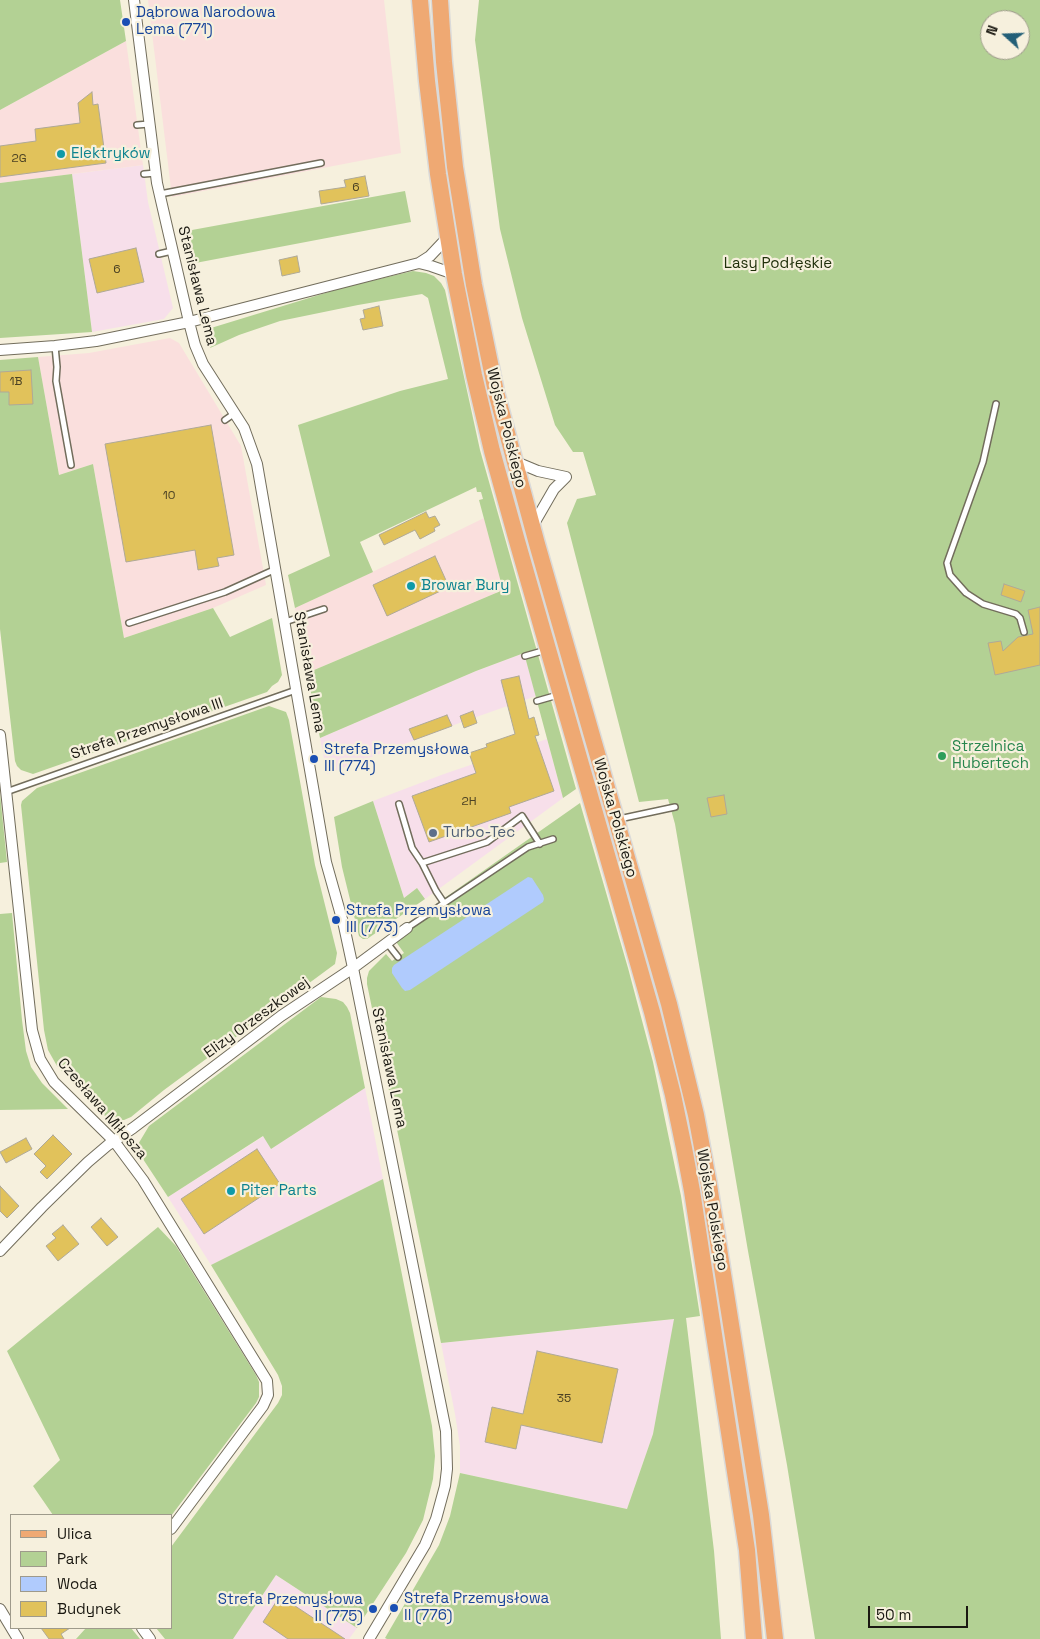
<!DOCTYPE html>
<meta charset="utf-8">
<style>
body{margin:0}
#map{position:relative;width:1040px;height:1639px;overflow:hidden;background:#f6f0dd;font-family:"Space Grotesk",sans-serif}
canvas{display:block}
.legend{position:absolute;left:10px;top:1514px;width:162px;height:115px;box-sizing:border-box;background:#f6f0dd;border:1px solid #9e9a8b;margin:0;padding:6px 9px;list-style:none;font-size:15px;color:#1a1811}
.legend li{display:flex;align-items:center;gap:10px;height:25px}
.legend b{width:25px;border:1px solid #9e9a8b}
.north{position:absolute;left:980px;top:10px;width:50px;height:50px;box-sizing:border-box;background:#f6f0dd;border:1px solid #9e9a8b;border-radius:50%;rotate:290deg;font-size:14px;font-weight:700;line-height:20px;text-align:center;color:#1a1811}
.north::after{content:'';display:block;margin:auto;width:18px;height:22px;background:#235f77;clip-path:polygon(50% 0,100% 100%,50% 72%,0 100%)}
.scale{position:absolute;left:868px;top:1606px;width:100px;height:22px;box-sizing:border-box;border:2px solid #1a1811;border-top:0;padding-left:6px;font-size:15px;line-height:18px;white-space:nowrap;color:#1a1811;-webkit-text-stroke:4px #f6f0dd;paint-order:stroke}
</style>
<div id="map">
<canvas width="1040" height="1639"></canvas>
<ul class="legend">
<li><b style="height:6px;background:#efa973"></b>Ulica</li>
<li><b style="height:14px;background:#b3d194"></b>Park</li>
<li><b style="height:14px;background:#b0cbfd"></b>Woda</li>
<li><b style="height:14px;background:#e1c25b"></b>Budynek</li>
</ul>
<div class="north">N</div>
<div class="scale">50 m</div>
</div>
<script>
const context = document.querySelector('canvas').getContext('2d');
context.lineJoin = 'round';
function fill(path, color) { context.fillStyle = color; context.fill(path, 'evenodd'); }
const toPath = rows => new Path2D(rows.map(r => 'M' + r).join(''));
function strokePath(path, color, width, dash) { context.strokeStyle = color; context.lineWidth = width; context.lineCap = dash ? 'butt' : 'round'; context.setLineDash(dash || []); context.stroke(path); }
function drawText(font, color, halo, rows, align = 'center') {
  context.font = font + ' "Space Grotesk",sans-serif'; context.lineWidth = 4.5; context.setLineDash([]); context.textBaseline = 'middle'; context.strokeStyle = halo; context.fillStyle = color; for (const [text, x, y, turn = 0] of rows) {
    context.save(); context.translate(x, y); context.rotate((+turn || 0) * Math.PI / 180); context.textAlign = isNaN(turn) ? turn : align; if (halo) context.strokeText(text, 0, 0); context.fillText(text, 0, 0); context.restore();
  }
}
fill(toPath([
 [143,165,148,202,173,308,164,319,92,332,72,174],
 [524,653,536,696,462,722,327,774,320,738,476,671],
 [547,739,563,798,425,899,417,888,404,898,373,801,444,774],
 [365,1088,383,1179,211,1265,168,1197,264,1136,271,1149],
 [675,1319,653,1434,627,1509,460,1473,460,1446,455,1414,441,1343],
 [276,1575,357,1628,349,1639,233,1639]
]), '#f7dfea');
fill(toPath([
 [148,0,384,0,401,153,172,197],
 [126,41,143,165,0,183,0,110],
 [170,338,179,343,241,446,266,585,213,608,124,638,93,464,59,475,38,357,89,353],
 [484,518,503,590,307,673,295,608,400,559]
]), '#fadfdd');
fill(toPath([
 [0,0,120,0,126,41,0,110],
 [479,0,1040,0,1040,1639,815,1639,787,1465,748,1251,675,824,668,799,639,802,567,523,577,499,596,495,583,452,573,452,555,425,522,318,500,229,475,40],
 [990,20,1020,20,1020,50,990,50],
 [72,174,92,332,0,338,0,183],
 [405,191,411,222,190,264,181,232],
 [413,271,426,273,434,276,441,283,445,290,480,450,576,789,563,798,524,653,476,671,320,738,307,673,503,590,479,500,483,499,481,492,477,492,476,487,360,542,373,572,295,608,288,575,330,556,298,425,400,391,448,379,428,298,422,294,358,305,280,321,239,335,210,348,206,336,211,328,345,287],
 [38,357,59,475,93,464,124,638,213,608,230,637,272,618,282,675,278,682,272,686,267,692,33,774,21,770,17,766,15,761,0,629,0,360],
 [269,706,286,712,289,720,315,865,337,953,335,964,164,1090,131,1117,124,1120,115,1121,107,1118,67,1077,57,1066,48,1050,44,1030,21,805,22,801,37,788],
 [0,794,7,862,0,863],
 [373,801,404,898,417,888,425,899,367,939,363,939,359,936,342,867,334,817],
 [580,803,628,968,653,1062,681,1196,700,1316,686,1318,714,1551,721,1639,387,1639,385,1638,439,1545,450,1516,460,1473,627,1509,653,1434,674,1319,441,1343,367,984,367,978,369,971,386,954,392,961,404,953,394,939,399,930],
 [12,913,22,1020,26,1051,31,1067,42,1083,68,1109,0,1110,0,914],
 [321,997,336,999,343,1002,347,1007,350,1013,365,1088,271,1149,263,1136,168,1197,139,1153,137,1146,149,1126],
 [383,1179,432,1426,435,1456,433,1479,423,1520,406,1553,357,1628,276,1575,233,1639,165,1639,156,1628,171,1628,171,1547,278,1403,282,1395,282,1386,278,1375,211,1265],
 [158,1227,176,1246,256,1375,259,1382,259,1397,256,1403,171,1516,53,1515,33,1486,60,1460,7,1351],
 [86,1628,131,1628,140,1639,76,1639]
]), '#b3d194');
fill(toPath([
 [528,877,532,878,543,895,544,899,543,902,410,990,405,991,402,988,392,973,392,968,394,965]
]), '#b0cbfd');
const building = toPath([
 [92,92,93,105,98,104,106,163,0,177,0,146,36,141,35,129,80,123,78,103,92,92],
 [365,176,369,196,321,204,319,191,346,187,344,180,365,176],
 [136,248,144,282,97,293,89,259,136,248],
 [297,256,300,272,282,276,279,260,297,256],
 [379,306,383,326,363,330,360,319,365,318,363,310,379,306],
 [31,370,33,404,9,405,9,392,0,392,0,372,31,370],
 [211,425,234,555,217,558,219,566,198,570,195,550,126,562,105,444,211,425],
 [426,512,429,518,435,516,440,525,434,528,435,531,420,539,415,530,384,545,379,535,426,512],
 [435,556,449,587,387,616,373,585,435,556],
 [1004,584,1025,591,1021,602,1001,595,1004,584],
 [1040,607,1040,665,995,675,988,643,1001,641,1003,651,1018,637,1033,634,1028,610,1040,607],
 [519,676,529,719,534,717,539,735,535,736,554,791,509,807,511,813,429,842,412,796,476,773,469,753,487,747,486,744,515,734,501,680,519,676],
 [473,711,477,723,464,728,460,716,473,711],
 [447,715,452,726,414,740,409,729,447,715],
 [724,795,727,814,711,817,707,798,724,795],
 [53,1135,72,1154,47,1179,40,1172,46,1166,34,1154,53,1135],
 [26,1138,32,1149,6,1163,0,1152,26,1138],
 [257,1149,280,1184,204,1234,181,1199,257,1149],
 [0,1186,19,1206,7,1218,0,1211,0,1186],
 [101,1218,118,1237,107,1246,91,1227,101,1218],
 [63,1225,79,1244,58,1261,46,1246,56,1238,52,1234,63,1225],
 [537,1351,618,1369,602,1443,521,1425,516,1449,485,1442,492,1407,523,1414,537,1351],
 [280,1596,345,1639,288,1639,263,1622,280,1596],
 [41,1628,70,1628,61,1634,64,1639,49,1639,41,1628]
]);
fill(building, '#e1c25b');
strokePath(building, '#afa998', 1);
const lane = toPath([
 [137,125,149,124],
 [144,174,156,173],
 [160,194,321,163],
 [159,254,172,251],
 [55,346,57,367,56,381,71,465],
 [996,404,983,462,947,563,950,575,966,593,983,604,1016,614,1020,618,1024,632],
 [225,420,235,413],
 [285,622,324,609],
 [129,623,225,592,276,569],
 [525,656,546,650],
 [537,701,558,695],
 [6,792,296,690],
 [399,804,412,848,422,863],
 [619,819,675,807],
 [444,903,436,891,422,863,487,842,522,816,540,844],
 [407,928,528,847,553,839],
 [387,943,398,957]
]);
const street = toPath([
 [134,0,157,183,189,322,195,345,203,364,244,428,257,464,326,862,344,926,353,968,446,1431,447,1469,445,1486,436,1519,425,1545,369,1639],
 [419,263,431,266,454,274],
 [0,350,55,346,96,341,189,322,419,263,430,256,448,237],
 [514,461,538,471,566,477],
 [532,527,554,489,566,477],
 [0,735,32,1030,40,1059,54,1082,114,1141,143,1180,267,1381,268,1395,263,1406,171,1529],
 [0,1251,42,1207,88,1162,108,1145,133,1128,281,1016,353,968,407,928],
 [0,1609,18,1639],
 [142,1628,150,1639]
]);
const primary = toPath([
 [420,0,427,81,438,174,454,274,474,375,492,451,517,541,652,1012,673,1095,684,1148,692,1191,747,1550,754,1639],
 [440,0,444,62,455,167,474,285,496,392,537,544,669,1004,696,1115,709,1185,761,1515,775,1639]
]);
strokePath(lane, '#726d5c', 8);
strokePath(street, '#726d5c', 12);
strokePath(primary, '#dadad9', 19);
strokePath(lane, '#fff', 5);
strokePath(street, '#fff', 10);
strokePath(primary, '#efa973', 16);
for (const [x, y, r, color] of [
 [126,22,5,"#1a4fb4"],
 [61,154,5,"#0f9aa8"],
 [411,586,5,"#0f9aa8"],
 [942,756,5,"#2e9e5b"],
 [314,759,5,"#1a4fb4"],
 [433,833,5,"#5c6f8a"],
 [336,920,5,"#1a4fb4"],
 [231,1191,5,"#0f9aa8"],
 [394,1608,5,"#1a4fb4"],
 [373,1609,5,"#1a4fb4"]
]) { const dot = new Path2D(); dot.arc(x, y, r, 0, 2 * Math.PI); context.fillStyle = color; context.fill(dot); strokePath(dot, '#f6f0dd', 2); }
drawText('12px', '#4c4224', null, [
 ["2G",19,159],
 ["6",356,188],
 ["6",117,270],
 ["1B",16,382],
 ["10",169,496],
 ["2H",469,802],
 ["35",564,1399]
]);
drawText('15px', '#164399', '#f6f0dd', [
 ["Dąbrowa Narodowa",136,13],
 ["Lema (771)",136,30],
 ["Strefa Przemysłowa",324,750],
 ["III (774)",324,767],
 ["Strefa Przemysłowa",346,911],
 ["III (773)",346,928],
 ["Strefa Przemysłowa",404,1599],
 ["II (776)",404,1616],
 ["Strefa Przemysłowa",363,1600,"right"],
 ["II (775)",363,1617,"right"]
], 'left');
drawText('15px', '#0d838f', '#f6f0dd', [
 ["Elektryków",71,154],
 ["Browar Bury",421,586],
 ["Piter Parts",241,1191]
], 'left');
drawText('15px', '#20300b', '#f6f0dd', [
 ["Lasy Podłęskie",778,264]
]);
drawText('15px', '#1a1811', '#f6f0dd', [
 ["Stanisława Lema",197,286,76],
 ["Wojska Polskiego",506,428,76],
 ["Stanisława Lema",309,672,80],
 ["Strefa Przemysłowa III",147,729,-19],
 ["Wojska Polskiego",615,818,74],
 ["Elizy Orzeszkowej",257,1018,-36],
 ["Stanisława Lema",389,1068,78],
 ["Czesława Miłosza",102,1109,49],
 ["Wojska Polskiego",712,1210,80]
]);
drawText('15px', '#27864d', '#f6f0dd', [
 ["Strzelnica",952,747],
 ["Hubertech",952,764]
], 'left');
drawText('15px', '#4e5e75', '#f6f0dd', [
 ["Turbo-Tec",443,833]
], 'left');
</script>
